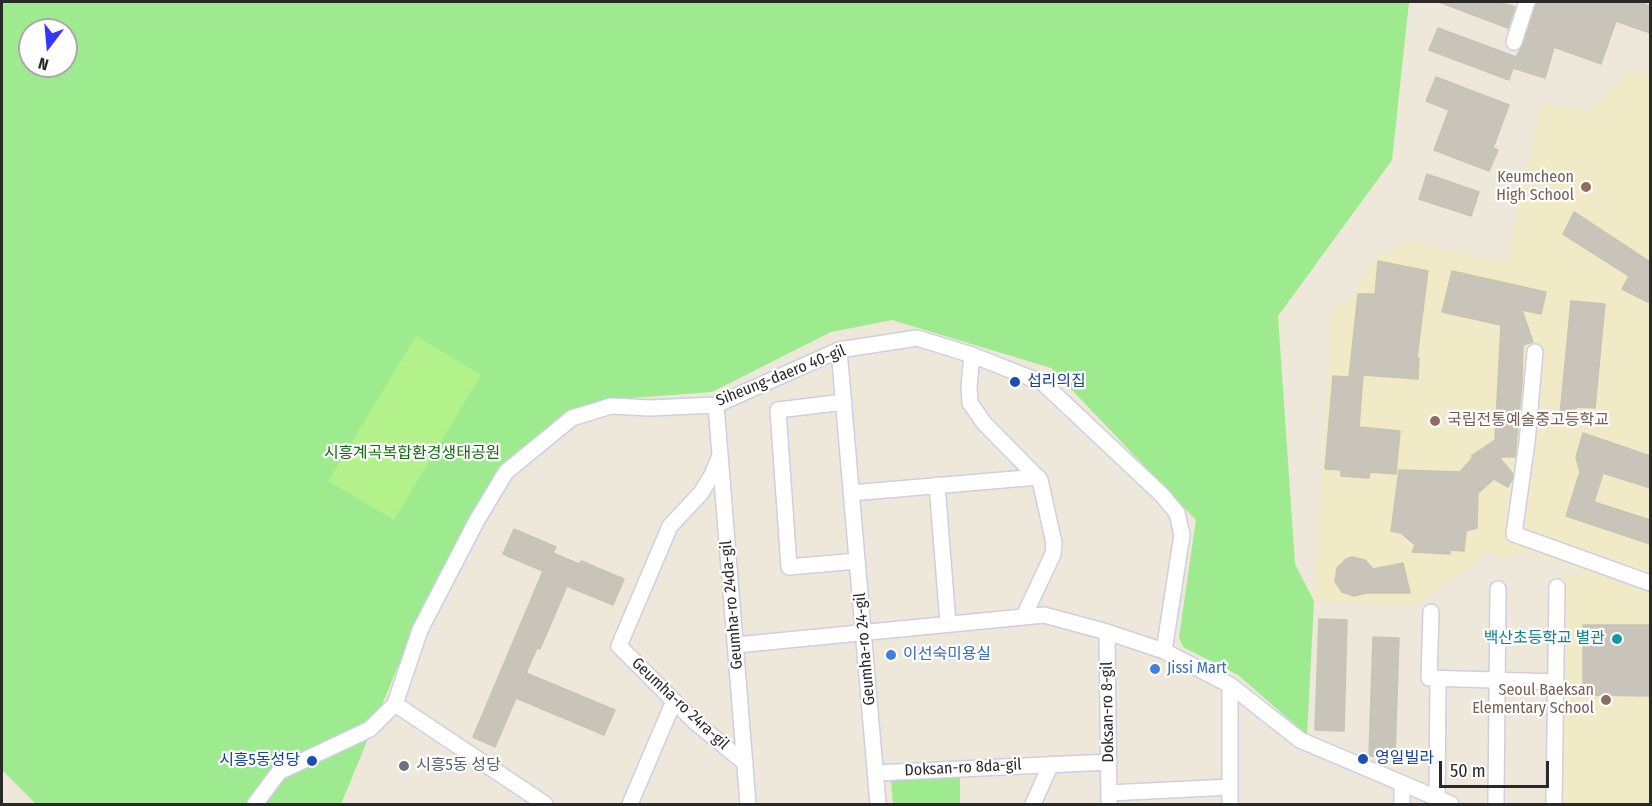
<!DOCTYPE html>
<meta charset="utf-8">
<style>
body{margin:0}
#map{position:relative;width:1652px;height:806px;overflow:hidden;background:#ede8d9;font-family:"Fira Sans Condensed",sans-serif}
canvas{display:block}
.frame{position:absolute;inset:0;border:3px solid #292929;pointer-events:none}
.north{position:absolute;left:18px;top:18px;width:60px;height:60px;box-sizing:border-box;background:#fff;border:2px solid #a9a9a9;border-radius:50%;rotate:196deg;font-size:16px;font-weight:700;line-height:24px;text-align:center;color:#292929}
.north::after{content:'';display:block;margin:auto;width:21px;height:27px;background:#3435ff;clip-path:polygon(50% 0,100% 100%,50% 72%,0 100%)}
.scale{position:absolute;left:1439px;top:761px;width:110px;height:27px;box-sizing:border-box;border:3px solid #292929;border-top:0;padding-left:8px;font-size:18px;line-height:21px;white-space:nowrap;color:#292929;-webkit-text-stroke:4px #fff;paint-order:stroke}
</style>
<div id="map">
<canvas width="1652" height="806"></canvas>
<div class="frame"></div>
<div class="north">N</div>
<div class="scale">50 m</div>
</div>
<script>
const context = document.querySelector('canvas').getContext('2d');
context.lineJoin = 'round';
function fill(path, color) { context.fillStyle = color; context.fill(path, 'evenodd'); }
const toPath = rows => new Path2D(rows.map(r => 'M' + r).join(''));
function strokePath(path, color, width, dash) { context.strokeStyle = color; context.lineWidth = width; context.lineCap = dash ? 'butt' : 'round'; context.setLineDash(dash || []); context.stroke(path); }
function drawText(font, color, halo, rows, align = 'center') {
  context.font = font + ' "Fira Sans Condensed","Noto Sans KR",sans-serif'; context.lineWidth = 4.5; context.setLineDash([]); context.textBaseline = 'middle'; context.strokeStyle = halo; context.fillStyle = color; for (const [text, x, y, turn = 0] of rows) {
    context.save(); context.translate(x, y); context.rotate((+turn || 0) * Math.PI / 180); context.textAlign = isNaN(turn) ? turn : align; if (halo) context.strokeText(text, 0, 0); context.fillText(text, 0, 0); context.restore();
  }
}
fill(toPath([
 [1633,71,1650,71,1650,804,1562,804,1562,575,1590,575,1523,551,1502,562,1491,551,1415,606,1314,601,1332,312,1356,294,1374,260,1410,241,1506,263,1541,103,1587,111]
]), '#f1eac6');
fill(toPath([
 [2,2,1409,2,1392,160,1278,316,1295,564,1314,601,1307,735,1238,675,1183,647,1179,637,1196,520,1051,368,892,320,831,332,712,392,605,400,572,411,498,469,415,625,341,804,36,804,2,770],
 [30,30,66,30,66,66,30,66],
 [960,776,960,804,893,804,891,780]
]), '#9eea8f');
fill(toPath([
 [416,336,481,375,394,520,328,481]
]), '#b3f28a');
const building = toPath([
 [1439,2,1500,2,1515,7,1508,28,1439,2],
 [1537,2,1639,2,1650,6,1650,33,1616,21,1601,64,1554,47,1545,78,1513,68,1509,80,1429,50,1438,28,1516,57,1523,45,1537,2],
 [1436,77,1509,105,1493,148,1498,150,1489,171,1434,150,1449,110,1426,101,1436,77],
 [1427,174,1479,192,1471,216,1419,199,1427,174],
 [1574,212,1650,262,1650,303,1622,289,1629,276,1563,234,1574,212],
 [1378,261,1428,271,1417,357,1419,358,1418,379,1363,375,1359,427,1400,431,1396,474,1370,472,1369,478,1341,476,1341,470,1325,469,1333,376,1349,377,1358,294,1375,294,1378,261],
 [1452,271,1546,292,1541,314,1522,310,1533,342,1523,345,1522,383,1515,457,1499,457,1513,474,1512,480,1508,487,1494,479,1478,493,1477,528,1466,531,1464,551,1450,550,1450,554,1412,552,1415,545,1401,533,1391,531,1399,470,1460,472,1474,456,1471,456,1495,440,1501,325,1442,312,1452,271],
 [1571,301,1605,304,1595,408,1576,407,1575,417,1560,415,1571,301],
 [1583,433,1650,456,1650,488,1603,473,1594,502,1650,520,1650,544,1566,516,1580,472,1576,457,1583,433],
 [514,529,556,547,553,553,579,564,581,561,624,579,613,605,567,586,540,649,537,648,526,673,615,710,604,735,516,698,495,747,473,737,543,571,503,554,514,529],
 [1352,557,1365,560,1373,569,1403,563,1410,593,1366,593,1354,596,1342,592,1335,581,1337,568,1346,559,1352,557],
 [1319,619,1347,620,1344,731,1315,730,1319,619],
 [1583,625,1650,625,1650,696,1583,695,1583,625],
 [1373,637,1399,638,1395,757,1369,756,1373,637]
]);
fill(building, '#c8c4b9');
strokePath(building, '#c8c4b3', 1.5);
const minor = toPath([
 [1514,42,1527,2],
 [839,350,878,804],
 [1535,352,1527,442,1514,534,1650,583],
 [972,355,969,387,970,403,984,423,1040,480,1054,543,1053,554,1024,616],
 [844,402,778,410,789,567,857,561],
 [716,405,748,804],
 [719,458,712,475,701,493,670,526,619,646,695,722,745,763],
 [937,485,948,623],
 [851,493,1038,477],
 [1431,612,1429,678,1556,682],
 [1107,632,1109,804],
 [736,645,1044,615,1107,632,1164,651],
 [1230,685,1230,804],
 [395,704,545,804],
 [875,773,1109,762],
 [1109,793,1230,787],
 [255,804,279,772,370,729,395,704,420,630,476,522,506,472,572,418,611,406,650,408,716,405,839,350,917,338,972,355,1043,383,1162,495,1177,513,1182,535,1164,651,1230,685,1300,740,1451,804],
 [630,804,674,701],
 [1033,804,1051,764],
 [1402,804,1402,784],
 [1437,804,1438,679],
 [1496,804,1498,589],
 [1554,804,1557,587]
]);
strokePath(minor, '#cecee4', 18);
strokePath(minor, '#fff', 15);
for (const [x, y, r, color] of [
 [1586,187,6,"#8d6e63"],
 [1015,382,6,"#1a4fb4"],
 [1435,421,6,"#8d6e63"],
 [1617,639,6,"#0f9aa8"],
 [891,655,6,"#3f7fe0"],
 [1155,669,6,"#3f7fe0"],
 [1606,700,6,"#8d6e63"],
 [1363,759,6,"#1a4fb4"],
 [312,761,6,"#1a4fb4"],
 [404,766,6,"#6b7280"]
]) { const dot = new Path2D(); dot.arc(x, y, r, 0, 2 * Math.PI); context.fillStyle = color; context.fill(dot); strokePath(dot, '#fff', 2); }
drawText('16px', '#785e54', '#fff', [
 ["Keumcheon",1574,178],
 ["High School",1574,196],
 ["국립전통예술중고등학교",1447,421,"left"],
 ["Seoul Baeksan",1594,691],
 ["Elementary School",1594,709]
], 'right');
drawText('16px', '#292929', '#fff', [
 ["Siheung-daero 40-gil",781,376,-22],
 ["Geumha-ro 24da-gil",732,605,-95],
 ["Geumha-ro 24-gil",865,649,-95],
 ["Geumha-ro 24ra-gil",680,704,43],
 ["Doksan-ro 8-gil",1108,712,-91],
 ["Doksan-ro 8da-gil",963,768,-3]
]);
drawText('16px', '#164399', '#fff', [
 ["섭리의집",1027,382],
 ["영일빌라",1375,759],
 ["시흥5동성당",300,761,"right"]
], 'left');
drawText('16px', '#156d12', '#fff', [
 ["시흥계곡복합환경생태공원",412,454]
]);
drawText('16px', '#0d838f', '#fff', [
 ["백산초등학교 별관",1605,639]
], 'right');
drawText('16px', '#366cbe', '#fff', [
 ["이선숙미용실",903,655],
 ["Jissi Mart",1167,669]
], 'left');
drawText('16px', '#5b616d', '#fff', [
 ["시흥5동 성당",416,766]
], 'left');
</script>
